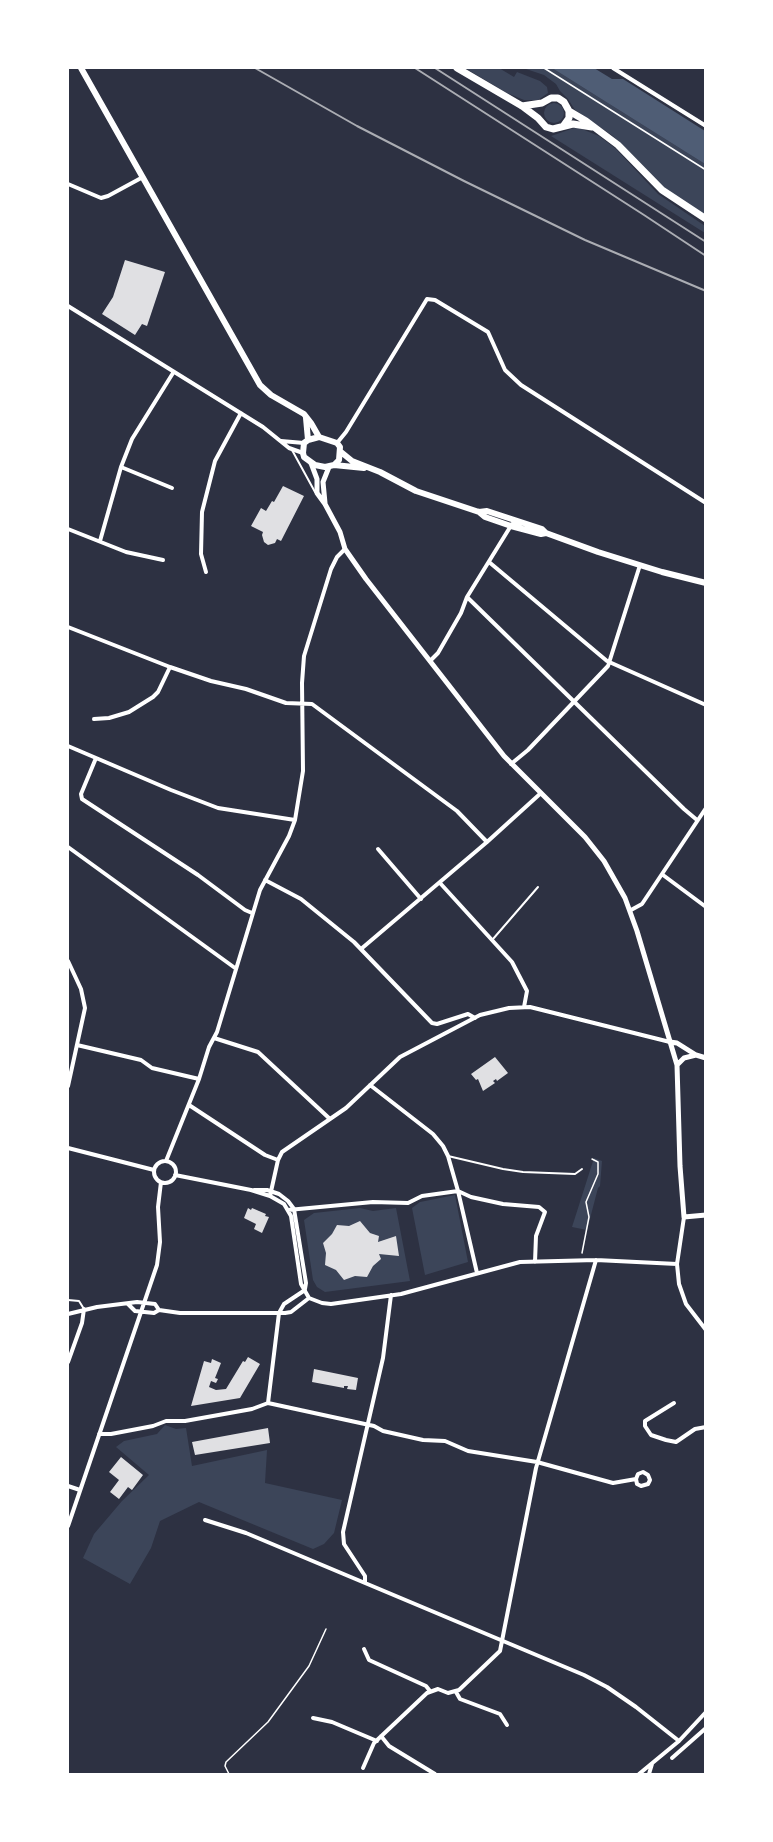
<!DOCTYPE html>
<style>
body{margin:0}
#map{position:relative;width:773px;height:1842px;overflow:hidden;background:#2d3142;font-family:"Public Sans",sans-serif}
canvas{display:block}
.frame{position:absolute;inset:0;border:69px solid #fff;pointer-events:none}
</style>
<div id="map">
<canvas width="773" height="1842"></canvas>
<div class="frame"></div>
</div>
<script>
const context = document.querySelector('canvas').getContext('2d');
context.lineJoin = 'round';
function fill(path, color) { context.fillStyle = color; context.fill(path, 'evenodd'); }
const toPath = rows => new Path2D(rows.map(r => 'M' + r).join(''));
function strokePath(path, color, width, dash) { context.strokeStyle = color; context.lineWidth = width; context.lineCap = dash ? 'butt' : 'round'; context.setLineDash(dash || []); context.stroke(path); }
fill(toPath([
 [465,68,499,68,514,77,517,72,540,81,547,87,548,93,538,100,524,100,507,93],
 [523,68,552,68,705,164,705,215,664,188,613,136,575,110,568,99,560,91,556,84,544,75],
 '544 113a10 10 0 1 1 20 0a10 10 0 1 1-20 0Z',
 [577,127,599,136,616,149,658,194,705,226,705,233,551,136],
 [594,1158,602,1161,600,1186,598,1188,587,1230,572,1227],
 [455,1195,468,1262,425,1275,412,1208,420,1202],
 [360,1208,373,1211,396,1208,410,1281,325,1292,317,1287,313,1280,304,1220,314,1213],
 [165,1425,176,1429,186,1428,192,1466,267,1450,265,1483,342,1500,334,1533,324,1544,313,1549,199,1502,160,1521,151,1548,130,1584,83,1558,94,1534,122,1501,149,1475,116,1447,124,1441,157,1434]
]), '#3c4559');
fill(toPath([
 [552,68,594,68,612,79,623,79,705,131,705,164]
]), '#4f5d75');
fill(toPath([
 [125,260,165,272,147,326,142,324,135,335,102,314,113,297],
 [283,486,304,496,281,541,277,539,275,543,268,545,264,542,262,535,263,532,251,526,261,508,266,511,272,501,274,502],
 [495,1057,508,1073,497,1081,496,1079,493,1081,495,1083,483,1091,478,1079,476,1080,471,1074],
 [248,1208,251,1210,252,1208,266,1214,265,1216,269,1217,262,1233,254,1229,256,1224,244,1218],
 [360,1221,370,1233,379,1236,378,1242,396,1236,399,1256,379,1254,381,1259,373,1266,367,1277,355,1276,344,1280,336,1270,325,1265,326,1253,323,1243,332,1234,337,1225,349,1226],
 [248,1357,260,1364,240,1398,191,1406,204,1361,211,1363,212,1359,221,1363,215,1378,218,1379,216,1383,211,1381,209,1387,216,1390,226,1389,243,1361,245,1362],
 [314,1369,358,1378,356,1390,347,1389,348,1386,344,1386,344,1388,312,1382],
 [268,1428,270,1443,195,1455,192,1442],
 [121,1457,143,1475,132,1490,128,1487,119,1499,110,1492,119,1480,109,1472]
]), '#e0e0e3');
strokePath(toPath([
 [544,68,706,170],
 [582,1253,589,1217,586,1202,598,1174,598,1162,592,1159],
 [229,1774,225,1766,226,1762,268,1722,309,1666,326,1629]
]), '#fff', 1.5);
strokePath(toPath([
 [292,450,315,492],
 [493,939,538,887],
 [448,1156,503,1169,523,1172,575,1174,582,1169],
 [68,1300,79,1301,84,1309]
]), '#fff', 2);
strokePath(toPath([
 [613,68,706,126],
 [68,184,101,198,108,196,143,177],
 [68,306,263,427,289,448,303,453],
 [281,441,304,443],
 [337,443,346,432,427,299,435,300,488,332,505,370,521,385,706,503],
 [121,467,172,488],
 [68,529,126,552,163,560],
 [100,541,121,467,132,439,173,373],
 [489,562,607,661,706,705],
 [206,572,201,554,202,512,215,461,241,413],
 [467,597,684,809,697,820],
 [68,627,170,667,211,681,246,689,286,703,312,704,457,811,487,842],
 [430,661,438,653,461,613,467,597,512,524,521,524],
 [94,719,109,718,129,712,153,697,158,692,170,667],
 [68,746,171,790,218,808,295,820],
 [96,758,81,794,82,799,198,875,245,910,252,913],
 [511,764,528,750,608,666,640,565],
 [68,847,235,968],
 [378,849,421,899],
 [663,875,706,907],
 [265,880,301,899,354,942,432,1023,437,1024,468,1014,475,1018],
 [440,883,512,962,527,991,524,1007],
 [631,910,642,904,706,808],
 [361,949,487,842,541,793],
 [68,961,81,989,85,1008,68,1086],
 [214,1038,258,1052,330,1119],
 [77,1045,141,1060,152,1068,199,1079],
 [370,1085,433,1134,443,1146,448,1156,458,1191,477,1273],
 [189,1105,265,1155,278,1160],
 [68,1148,154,1170],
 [166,1161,199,1079,209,1047,217,1032,260,890,289,836,295,820,303,771,302,683,304,656,331,569,337,557,345,549],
 '154 1172a11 11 0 1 1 22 0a11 11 0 1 1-22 0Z',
 [175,1175,251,1190,270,1196,284,1204,291,1216,301,1284,309,1298,322,1303,331,1304,401,1294,520,1262,596,1260,677,1264],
 [254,1190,267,1190,279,1194,288,1201,294,1209,306,1283,305,1289],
 [270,1196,278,1160,282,1152,346,1108,400,1057,480,1015,509,1008,530,1007,670,1042],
 [288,1210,373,1202,408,1203,422,1196,458,1191,471,1197,503,1204,539,1207,545,1212,536,1236,535,1262],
 [684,1217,677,1264,679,1284,686,1304,706,1330],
 [128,1304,135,1311,154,1313,159,1310,180,1313,285,1313,291,1312,309,1298],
 [68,1314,97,1307,137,1302,155,1304,159,1310],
 [68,1362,82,1323,84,1309],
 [268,1403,279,1313,284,1304,305,1290],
 [674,1403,645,1421,645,1426,651,1435,666,1440,676,1442,695,1429,706,1427],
 [99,1434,111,1434,153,1426,166,1421,185,1421,252,1409,268,1403,374,1426,383,1431,423,1440,445,1441,468,1451,537,1462,613,1483,636,1479,638,1474,643,1472,648,1475,650,1480,648,1484,641,1486,637,1484,636,1479],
 [68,1486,80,1490],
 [205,1520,246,1533,584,1675,607,1687,636,1707,679,1741],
 [68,1526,157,1265,160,1242,158,1207,161,1182],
 [365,1583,365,1576,344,1544,343,1532,383,1358,391,1295],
 [364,1649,369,1660,426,1686,430,1691],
 [456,1692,460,1699,500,1714,507,1725],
 [313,1718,332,1722,377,1741],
 [381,1736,389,1746,435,1774],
 [672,1758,706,1728],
 [363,1768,374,1743,427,1693,438,1689,448,1693,459,1690,500,1651,536,1468,596,1260],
 [639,1774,679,1741,706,1712],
 [649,1774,652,1764]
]), '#fff', 4);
strokePath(toPath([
 [311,463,317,479,317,493,325,504,340,532,345,549,366,579,504,756,585,837,604,861,625,898,637,931,677,1065,680,1166,684,1217,706,1215],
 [325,503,323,482,329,467],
 [670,1042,677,1043,696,1055,706,1058],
 [677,1065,684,1058,696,1055]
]), '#fff', 5);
strokePath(toPath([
 [81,68,260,385,271,395,304,414,311,423,319,437],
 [306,418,308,440],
 [319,437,337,443,340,447,339,460,334,465,325,467,315,465,304,457,303,453,304,443,308,440,319,437],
 [341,452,352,461,380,472,416,491,479,512,487,511,542,529,546,533,598,552,662,572,706,583],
 [334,465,364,468],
 [479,512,485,517,511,526,541,534,546,533]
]), '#fff', 6);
strokePath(toPath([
 [457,68,522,106,538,118,546,127,553,129,573,124,592,127],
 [522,106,542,103,551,98,558,98,564,102,569,111,569,118,564,125],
 [569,111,586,121,618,145,662,190,706,219]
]), '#fff', 7);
strokePath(toPath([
 [255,68,357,126,464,181,585,240,706,291],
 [415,68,644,215,706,256],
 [435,68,706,242]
]), '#abadb3', 2);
</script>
